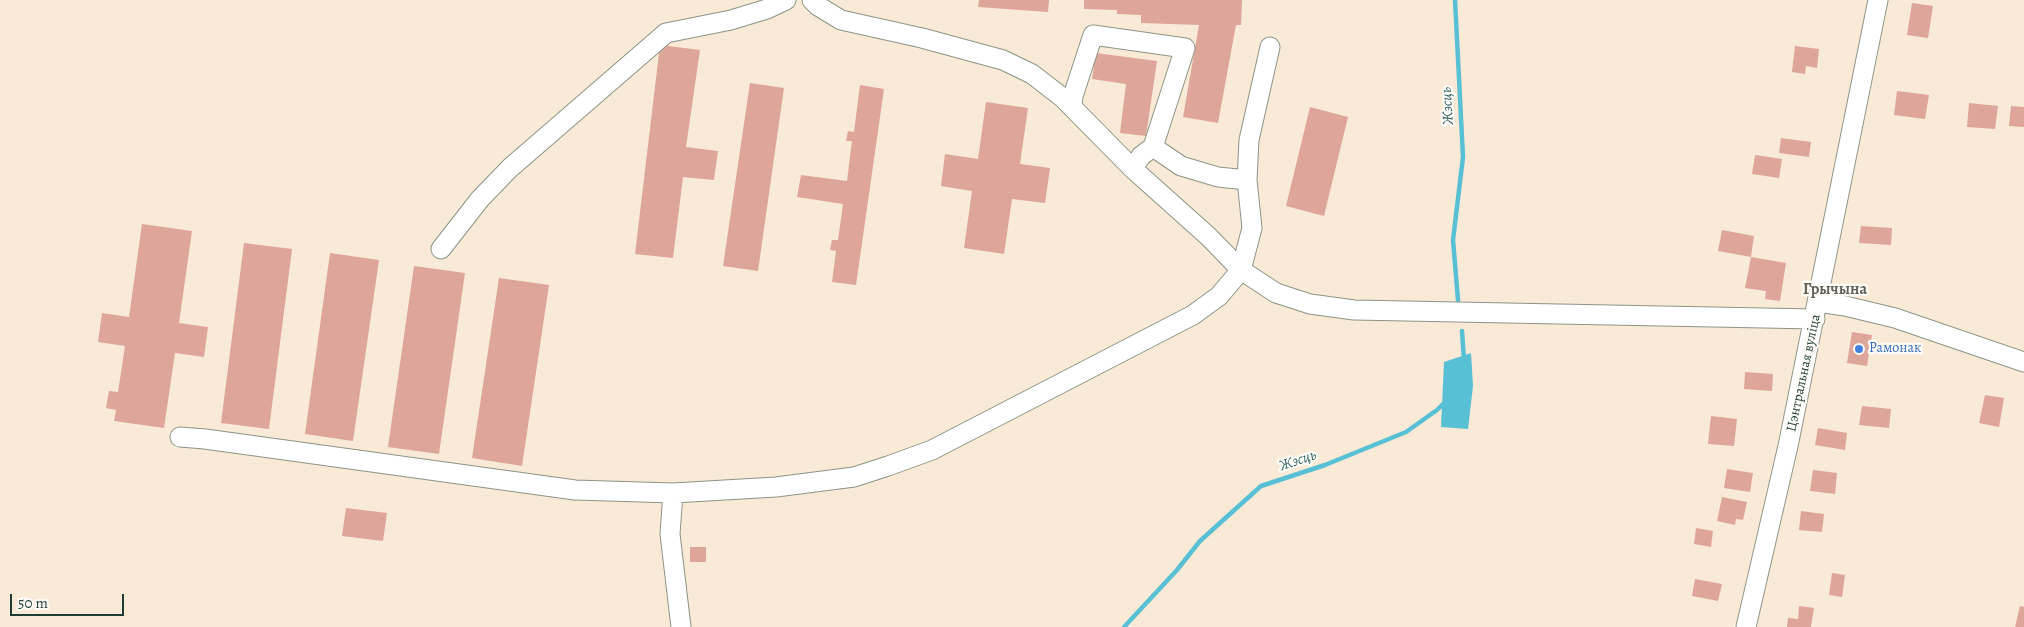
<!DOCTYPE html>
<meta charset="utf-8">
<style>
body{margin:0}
#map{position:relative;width:2024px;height:627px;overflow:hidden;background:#f8ead6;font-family:Alegreya,serif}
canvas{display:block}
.scale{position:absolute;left:10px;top:594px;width:114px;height:22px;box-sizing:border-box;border:2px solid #1f3d34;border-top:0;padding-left:6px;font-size:15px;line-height:18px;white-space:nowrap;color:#1f3d34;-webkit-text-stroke:4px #fdfcf7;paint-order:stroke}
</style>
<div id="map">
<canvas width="2024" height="627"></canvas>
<div class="scale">50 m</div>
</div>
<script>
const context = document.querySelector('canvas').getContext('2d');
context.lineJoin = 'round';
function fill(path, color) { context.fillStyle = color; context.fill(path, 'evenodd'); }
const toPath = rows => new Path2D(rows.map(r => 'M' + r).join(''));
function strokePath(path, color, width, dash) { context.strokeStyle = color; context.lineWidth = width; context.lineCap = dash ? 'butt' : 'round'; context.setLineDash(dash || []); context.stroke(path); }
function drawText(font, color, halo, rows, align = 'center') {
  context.font = font + ' Alegreya,serif'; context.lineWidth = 4.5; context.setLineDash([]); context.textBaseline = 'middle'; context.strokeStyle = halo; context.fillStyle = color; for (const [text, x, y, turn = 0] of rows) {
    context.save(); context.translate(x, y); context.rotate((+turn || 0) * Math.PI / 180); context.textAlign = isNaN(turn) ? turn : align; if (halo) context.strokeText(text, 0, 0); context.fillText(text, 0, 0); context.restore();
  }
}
fill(toPath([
 [1471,353,1473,386,1468,429,1441,427,1444,362]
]), '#58c0d5');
strokePath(toPath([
 [1455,0,1463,157,1453,240,1458,300],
 [1462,331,1464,360],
 [1124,627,1177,570,1200,541,1261,486,1325,465,1406,432,1437,410,1446,401]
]), '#58c0d5', 4.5);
fill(toPath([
 [979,0,1049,0,1048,12,978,7],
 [1084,0,1242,0,1241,25,1236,25,1218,123,1183,117,1199,25,1141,23,1141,15,1117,14,1117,10,1084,9],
 [1912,3,1933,6,1928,38,1907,35],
 [660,45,700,50,686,147,718,151,714,180,683,177,673,258,635,254],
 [1795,46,1819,49,1817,68,1806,66,1805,74,1792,72],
 [1096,53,1157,61,1146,136,1120,133,1126,84,1092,79],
 [750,83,784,88,758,271,723,266],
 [860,85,884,89,856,285,832,282,836,251,830,250,832,240,838,240,843,204,797,197,801,175,847,181,852,141,846,141,848,131,854,132],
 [1897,91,1929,95,1925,119,1894,115],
 [986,102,1028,108,1020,164,1050,168,1045,203,1012,199,1004,254,964,248,972,191,941,186,945,154,978,159],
 [1969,103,1998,106,1995,129,1967,127],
 [2011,106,2024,107,2024,127,2009,126],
 [1310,107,1348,117,1324,216,1286,206],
 [1781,138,1811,142,1809,157,1779,153],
 [1755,155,1782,159,1779,178,1752,174],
 [142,224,192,231,179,323,208,327,204,357,175,353,164,428,114,421,116,410,106,408,109,391,118,392,125,346,98,342,102,313,129,317],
 [1861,226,1892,228,1891,245,1859,243],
 [1722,230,1754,236,1751,257,1718,251],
 [244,243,292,249,269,429,221,423],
 [330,253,379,260,353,441,305,434],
 [1751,257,1786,263,1780,301,1765,299,1766,291,1745,288],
 [414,266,465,273,439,454,388,447],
 [499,278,549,285,522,466,472,458],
 [1852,332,1872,335,1867,366,1847,363],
 [1745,372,1773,374,1772,391,1744,389],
 [1985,395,2004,398,1999,427,1979,423],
 [1862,406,1891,409,1889,428,1859,425],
 [1711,416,1737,419,1734,446,1708,444],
 [1818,428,1847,433,1845,450,1815,445],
 [1727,469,1753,473,1750,492,1724,488],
 [1813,470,1837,473,1835,494,1810,491],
 [1722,497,1747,502,1743,520,1736,519,1735,525,1717,521],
 [346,508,387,513,383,541,342,536],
 [1801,511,1824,514,1822,532,1799,530],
 [1696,528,1713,531,1711,547,1694,544],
 [690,547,706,547,706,562,690,562],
 [1832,573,1845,575,1842,597,1829,595],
 [1695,579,1722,584,1718,601,1692,596],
 [1799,606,1814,608,1811,627,1787,627,1788,618,1798,619],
 [2020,606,2024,607,2024,627,2015,627]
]), '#dea59a');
const minor = toPath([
 [812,0,818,6,841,20,922,38,1003,60,1032,74,1063,98,1133,169,1209,237,1241,270,1276,293,1310,304,1354,310,1815,319],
 [1072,107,1073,96,1093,35,1185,48,1153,147],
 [1133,169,1141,156,1153,147,1181,166,1218,177,1247,180],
 [441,249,480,199,510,168,666,33,731,20,767,9,786,0],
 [1818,302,1845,306,1895,318,2024,362],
 [180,437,205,439,575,490,673,493,776,487,854,477,888,466,932,450,1193,315,1219,296,1241,270,1252,228,1247,180,1249,140,1270,47],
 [673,493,670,534,681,627],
 [1746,627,1788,446,1878,0]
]);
strokePath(minor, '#8c9485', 21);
strokePath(minor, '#fff', 19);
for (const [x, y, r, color] of [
 [1859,349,5,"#3f7fe0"]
]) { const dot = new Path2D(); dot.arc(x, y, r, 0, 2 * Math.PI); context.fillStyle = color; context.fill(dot); strokePath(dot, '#fdfcf7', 2); }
drawText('14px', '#366cbe', '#fdfcf7', [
 ["Рамонак",1869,349]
], 'left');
drawText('14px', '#1f3d34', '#fdfcf7', [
 ["Цэнтральная вуліца",1804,373,-78]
]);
drawText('italic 15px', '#306464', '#fdfcf7', [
 ["Жэсць",1448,106,-93],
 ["Жэсць",1298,461,-18]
]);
drawText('bold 16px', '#626158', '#fdfcf7', [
 ["Грычына",1835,290]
]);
</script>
